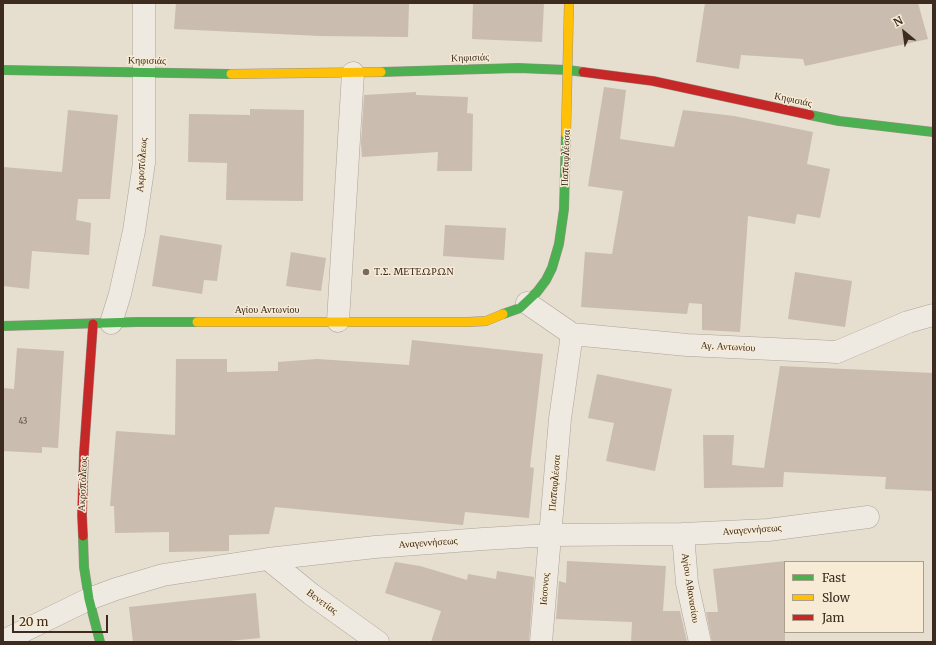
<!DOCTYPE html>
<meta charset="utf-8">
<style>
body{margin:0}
#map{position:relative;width:936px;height:645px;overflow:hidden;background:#e6decf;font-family:Merriweather,serif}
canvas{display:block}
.frame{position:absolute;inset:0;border:4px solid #3c2b1e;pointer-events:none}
.legend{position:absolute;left:784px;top:561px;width:140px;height:72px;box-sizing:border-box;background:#f7ebd5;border:1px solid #ac9e8c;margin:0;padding:5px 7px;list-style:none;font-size:12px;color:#3c2b1e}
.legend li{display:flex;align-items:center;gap:8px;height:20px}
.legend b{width:20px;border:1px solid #ac9e8c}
.north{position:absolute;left:884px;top:12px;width:40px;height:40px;-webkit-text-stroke:3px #f7ebd5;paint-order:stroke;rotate:331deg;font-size:11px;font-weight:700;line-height:16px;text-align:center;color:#3c2b1e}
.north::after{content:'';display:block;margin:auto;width:14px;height:18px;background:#3c2b1e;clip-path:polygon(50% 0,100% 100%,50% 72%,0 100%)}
.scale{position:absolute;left:12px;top:615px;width:96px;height:18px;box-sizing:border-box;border:2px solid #3c2b1e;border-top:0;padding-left:5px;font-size:12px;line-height:14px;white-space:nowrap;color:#3c2b1e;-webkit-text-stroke:3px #f7ebd5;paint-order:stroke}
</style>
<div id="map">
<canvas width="936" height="645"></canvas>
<div class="frame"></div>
<ul class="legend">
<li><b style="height:5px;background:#4caf50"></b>Fast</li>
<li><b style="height:5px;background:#ffc107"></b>Slow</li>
<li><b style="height:5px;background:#c62828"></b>Jam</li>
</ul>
<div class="north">N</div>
<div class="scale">20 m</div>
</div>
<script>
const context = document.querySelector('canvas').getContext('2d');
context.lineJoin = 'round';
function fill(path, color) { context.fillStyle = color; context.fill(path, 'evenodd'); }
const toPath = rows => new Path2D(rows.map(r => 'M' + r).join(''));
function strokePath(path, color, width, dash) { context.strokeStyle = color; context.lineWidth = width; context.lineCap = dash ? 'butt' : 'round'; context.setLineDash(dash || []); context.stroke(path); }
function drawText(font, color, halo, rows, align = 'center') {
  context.font = font + ' Merriweather,serif'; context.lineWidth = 3; context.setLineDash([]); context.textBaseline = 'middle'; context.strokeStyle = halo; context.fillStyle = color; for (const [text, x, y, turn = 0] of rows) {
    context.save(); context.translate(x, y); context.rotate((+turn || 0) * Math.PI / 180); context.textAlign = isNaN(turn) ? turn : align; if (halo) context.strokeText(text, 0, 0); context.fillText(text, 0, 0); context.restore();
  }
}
fill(toPath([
 [176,3,409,3,408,37,320,36,174,29],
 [473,3,544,3,542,42,472,39],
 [705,3,918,3,928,39,805,66,803,59,741,55,739,69,696,62],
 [604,87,626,90,620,139,674,147,683,110,734,116,813,132,807,164,830,169,820,218,797,214,795,224,748,216,740,332,702,330,702,304,689,303,687,314,581,307,585,252,612,254,623,191,588,186],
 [416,92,416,95,468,97,467,113,473,114,472,171,437,171,438,152,362,157,361,144,364,95],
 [250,109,304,110,303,201,226,200,227,163,188,162,189,114,250,115],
 [68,110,118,115,110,199,78,199,76,220,91,223,89,255,32,251,29,289,3,286,3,167,62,172],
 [445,225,506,228,504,260,443,256],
 [160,235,222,245,217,281,204,280,202,294,152,286],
 [291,252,326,258,321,291,286,286],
 [795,272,852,281,845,327,788,319],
 [412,340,543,354,530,467,534,468,529,518,465,512,463,525,275,507,269,534,229,535,229,551,169,552,169,532,115,533,114,506,110,506,116,431,175,435,176,359,227,359,227,372,278,371,278,362,317,359,409,365],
 [17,348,64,351,58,448,42,447,42,453,3,451,3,388,14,389],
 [780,366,933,373,933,491,885,489,886,477,784,472,783,487,704,488,703,435,734,435,732,465,764,468],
 [597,374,672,389,655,471,606,461,614,423,588,418],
 [567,561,666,566,663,611,680,611,687,642,631,642,632,622,556,619,559,581,566,583],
 [785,561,785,642,712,642,706,612,718,612,713,569],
 [395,562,420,566,467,580,468,574,496,579,497,571,534,577,529,642,431,642,441,611,385,593],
 [256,593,260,638,219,642,133,642,129,607]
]), '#cabcaf');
const street = toPath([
 [527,303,572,334,687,345,837,352,908,322,933,315],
 [338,321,353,73],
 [111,323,120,294,134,231,144,163,144,3],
 [683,534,687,583,700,642],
 [268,559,311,594,378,642],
 [3,641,89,599,116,589,163,575,268,559,375,547,483,539,550,535,683,534,768,530,868,517],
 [541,642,560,419,572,334]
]);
const fast = toPath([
 [3,70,231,74],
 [381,72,518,68,568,70,583,72],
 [810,115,839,121,933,132],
 [503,314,520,308,537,292,546,280,552,268,559,244,564,209,566,134],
 [3,326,137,322,197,322],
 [83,536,84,567,89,599,100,642]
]);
const slow = toPath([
 [231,74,381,72],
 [566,134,569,3],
 [197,322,468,322,486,321,503,314]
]);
const jam = toPath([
 [583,72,653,81,810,115],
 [83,536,82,515,84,452,93,324]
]);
strokePath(street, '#aca398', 23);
strokePath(fast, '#9b9388', 10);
strokePath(slow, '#9b9388', 10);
strokePath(jam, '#9b9388', 10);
strokePath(street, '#eee9e1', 22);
strokePath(fast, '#4caf50', 9);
strokePath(slow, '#ffc107', 9);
strokePath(jam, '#c62828', 9);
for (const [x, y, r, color] of [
 [366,272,4,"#786a5c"]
]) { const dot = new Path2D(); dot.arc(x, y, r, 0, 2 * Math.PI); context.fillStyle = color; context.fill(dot); strokePath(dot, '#f7ebd5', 1.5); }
drawText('8px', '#604f42', null, [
 ["43",23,422]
]);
drawText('10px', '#3c2b1e', '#f7ebd5', [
 ["Κηφισιάς",470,58,-2],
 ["Κηφισιάς",147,61,1],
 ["Κηφισιάς",793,100,12],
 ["Παπαφλέσσα",566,158,-88],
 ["Ακροπόλεως",142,165,-86],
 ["Αγίου Αντωνίου",267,310],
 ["Αγ. Αντωνίου",728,347,3],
 ["Παπαφλέσσα",555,483,-85],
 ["Ακροπόλεως",83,484,-88],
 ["Αναγεννήσεως",752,530,-4],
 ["Αναγεννήσεως",428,543,-4],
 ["Αγίου Αθανασίου",690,588,81],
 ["Ιάσονος",545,589,-85],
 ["Βενετίας",322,602,36]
]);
drawText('10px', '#3c2b1e', '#f7ebd5', [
 ["Τ.Σ. ΜΕΤΕΩΡΩΝ",374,272]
], 'left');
</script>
